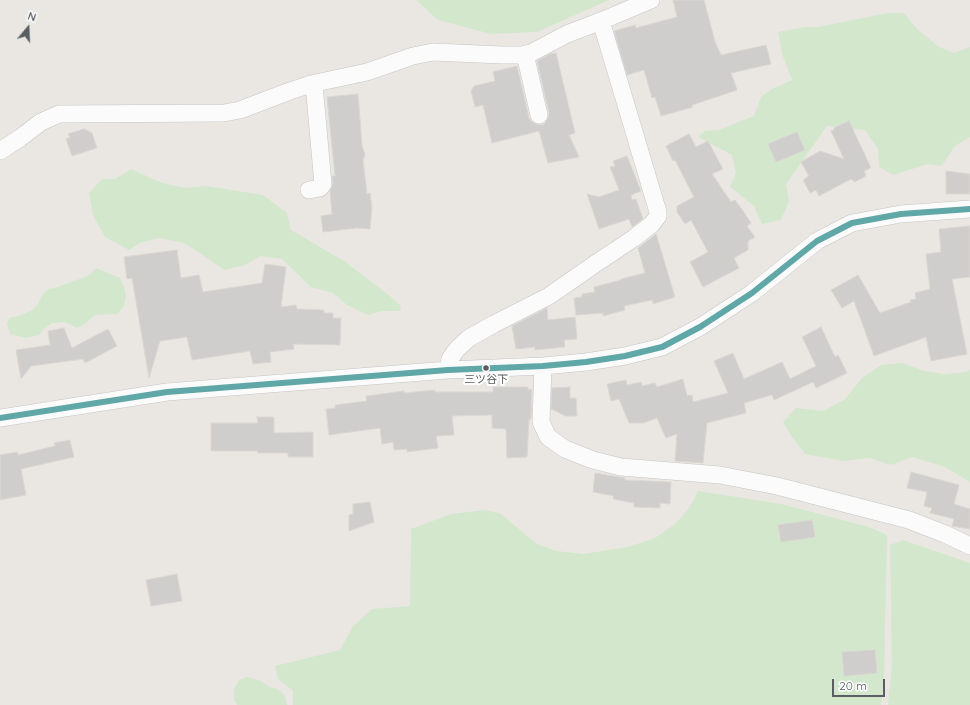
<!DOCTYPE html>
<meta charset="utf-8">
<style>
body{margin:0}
#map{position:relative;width:970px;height:705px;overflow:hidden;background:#eae7e3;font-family:Quicksand,sans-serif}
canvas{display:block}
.north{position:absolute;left:8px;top:8px;width:40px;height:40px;-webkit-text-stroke:3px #fff;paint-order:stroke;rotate:19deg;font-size:11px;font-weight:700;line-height:16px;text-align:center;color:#595e62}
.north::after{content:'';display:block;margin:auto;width:14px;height:18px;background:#595e62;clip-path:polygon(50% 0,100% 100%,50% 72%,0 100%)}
.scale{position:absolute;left:832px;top:679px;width:53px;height:18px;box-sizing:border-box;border:2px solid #595e62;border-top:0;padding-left:5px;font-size:12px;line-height:14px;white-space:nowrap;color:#595e62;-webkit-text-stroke:3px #fff;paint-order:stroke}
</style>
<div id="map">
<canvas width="970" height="705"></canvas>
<div class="north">N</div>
<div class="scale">20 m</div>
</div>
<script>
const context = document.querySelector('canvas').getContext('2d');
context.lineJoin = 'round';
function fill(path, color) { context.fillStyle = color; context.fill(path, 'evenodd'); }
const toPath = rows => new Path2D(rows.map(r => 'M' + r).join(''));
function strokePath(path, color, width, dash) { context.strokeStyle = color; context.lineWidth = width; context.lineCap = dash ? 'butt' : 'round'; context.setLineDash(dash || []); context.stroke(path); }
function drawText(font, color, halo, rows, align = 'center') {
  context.font = font + ' Quicksand,"Noto Sans JP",sans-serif'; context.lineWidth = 4; context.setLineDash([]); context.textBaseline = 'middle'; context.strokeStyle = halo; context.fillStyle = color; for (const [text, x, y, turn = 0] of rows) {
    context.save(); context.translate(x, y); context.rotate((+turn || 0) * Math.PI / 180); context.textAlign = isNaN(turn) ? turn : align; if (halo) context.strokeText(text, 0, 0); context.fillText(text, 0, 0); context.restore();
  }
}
fill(toPath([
 [416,0,609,0,537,32,491,34,438,20],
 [887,13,904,13,917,29,939,47,954,53,970,47,970,137,955,146,942,166,928,164,893,175,879,167,878,149,865,130,827,126,786,184,789,201,781,220,762,224,754,206,730,187,736,173,732,155,698,137,705,131,719,130,754,116,761,97,772,89,792,80,782,54,778,32,806,27,818,27],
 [131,169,162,183,186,188,206,186,263,195,287,213,291,230,344,261,390,296,401,306,400,311,381,311,368,315,347,305,333,293,311,287,282,259,261,256,245,265,224,270,201,254,184,243,158,238,140,243,129,250,105,237,93,215,89,193,102,179,115,179],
 [96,268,120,278,124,287,126,296,124,306,118,314,95,315,85,324,77,328,65,322,52,323,44,329,39,335,26,338,10,334,7,325,9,318,21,315,32,310,38,304,42,295,48,289,55,288,90,275],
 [903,363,924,371,944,374,966,372,970,370,970,482,945,467,912,457,891,465,870,458,843,461,805,454,792,437,783,422,796,408,823,411,844,400,862,378,881,365],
 [698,491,781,504,869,527,887,535,884,679,881,705,293,705,293,691,278,679,275,666,340,650,353,626,372,609,410,606,411,529,451,514,486,510,501,514,537,544,557,551,583,554,628,547,655,538,675,524,690,507],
 [903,540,970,563,970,705,888,705,892,665,890,545],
 [247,677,259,680,270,687,278,689,285,696,287,705,237,705,234,700,234,689,239,680]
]), '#d3e7cd');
const building = toPath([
 [673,0,704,0,715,42,721,55,766,45,771,64,731,73,737,90,692,105,693,107,661,116,655,97,652,98,644,70,627,75,614,31,635,25,636,28,677,17,673,0],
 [556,53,575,133,569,135,579,157,548,163,539,131,492,143,483,105,475,107,471,91,474,86,495,81,493,72,517,66,529,118,531,121,536,124,542,125,545,123,548,118,549,113,537,61,550,54,556,53],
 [358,94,362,145,365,155,363,160,367,194,370,193,372,208,370,229,357,228,323,232,321,216,332,214,330,191,333,184,332,176,335,176,327,97,358,94],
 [849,121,871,168,864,171,866,176,855,182,851,179,819,196,816,190,810,193,803,180,809,176,801,162,820,151,844,159,831,131,834,130,834,128,849,121],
 [84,129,92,133,97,148,72,156,66,139,70,137,68,134,84,129],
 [797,132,805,150,776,162,768,144,797,132],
 [689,134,696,147,708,141,723,169,712,174,731,202,735,200,743,211,751,223,747,226,755,237,748,241,748,250,734,258,739,268,703,287,690,262,708,252,691,220,685,224,677,212,677,206,694,197,675,160,673,161,666,146,689,134],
 [627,156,641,191,631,195,632,200,636,199,643,219,632,227,629,219,599,229,587,194,599,197,619,190,610,167,615,166,613,161,627,156],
 [946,171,970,174,970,194,946,194,946,171],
 [970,226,970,277,952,279,967,354,931,361,926,337,874,356,854,301,842,308,831,290,858,275,880,313,911,302,910,300,916,299,915,293,930,289,926,254,941,252,939,229,970,226],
 [656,234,675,297,653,304,652,300,624,306,625,310,603,316,603,313,576,315,574,298,582,297,582,294,595,292,594,287,621,280,621,279,645,273,638,248,656,234],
 [177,250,181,278,199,275,203,292,262,283,265,264,286,267,281,307,296,305,297,309,324,310,324,313,333,313,333,318,341,318,340,345,293,344,294,349,270,352,271,362,253,364,250,351,192,360,187,337,160,341,149,378,132,278,127,279,124,257,177,250],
 [547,308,548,320,575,317,577,339,564,340,565,347,535,350,535,347,516,349,512,326,547,308],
 [821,327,835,357,838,355,847,373,816,388,813,382,774,400,772,395,744,403,746,413,707,423,703,463,675,461,677,434,666,438,657,418,643,423,629,423,619,399,611,401,607,384,626,380,627,385,641,382,642,386,655,383,657,387,683,379,687,396,692,395,693,402,728,393,714,361,733,353,744,379,782,362,790,379,816,366,802,337,821,327],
 [64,328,72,348,108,329,117,346,85,363,83,359,31,366,21,379,16,350,50,345,48,331,64,328],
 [493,387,528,387,528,390,532,389,531,419,529,419,527,457,507,458,506,429,492,428,492,415,452,416,454,435,436,436,438,448,407,452,407,449,394,450,393,442,382,444,380,428,329,435,326,409,335,408,335,405,367,401,366,396,404,391,404,393,435,390,435,392,493,392,493,387],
 [570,387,570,398,576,398,577,416,566,416,551,409,552,388,570,387],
 [257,417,274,417,274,433,313,432,313,457,288,457,288,453,258,453,258,451,211,451,211,423,258,423,257,417],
 [70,440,74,457,21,469,26,495,0,500,0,455,17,452,18,455,55,446,54,443,70,440],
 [911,472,959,485,954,504,970,509,970,529,952,526,954,519,930,513,932,508,924,506,927,492,907,488,911,472],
 [595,473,625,478,625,480,671,482,670,504,660,503,660,508,634,507,634,503,613,499,614,496,593,492,595,473],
 [370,502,374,522,349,531,349,515,353,514,353,504,370,502],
 [812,520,815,537,781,542,778,525,812,520],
 [177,574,182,601,151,606,146,580,177,574],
 [875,650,877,673,844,676,842,652,875,650]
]);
fill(building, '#d0cecc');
strokePath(building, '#dad6d2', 1);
const minor = toPath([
 [525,54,539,115],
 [0,151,20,138,41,122,59,114,224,113,240,110,290,91,311,84,367,72,413,56,433,52,502,55,522,55,531,53,567,34,601,21,651,0],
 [309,190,320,188,323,184,314,84],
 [543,366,541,422,548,437,565,449,593,460,621,467,720,475,777,486,909,520,945,534,970,546],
 [448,370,450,359,457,349,469,338,494,324,549,296,595,264,634,238,652,224,658,216,658,212,601,21],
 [0,418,167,392,448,370,543,366,586,362,625,356,662,347,700,327,752,293,817,241,852,223,901,214,970,209]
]);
strokePath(minor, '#c5c5c4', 18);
strokePath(minor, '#fcfbfb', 17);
strokePath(toPath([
 [0,418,167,392,448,370,543,366,586,362,625,356,662,347,700,327,752,293,817,241,852,223,901,214,970,209]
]), '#5fa8a7', 6);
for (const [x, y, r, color] of [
 [486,368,3.5,"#595e62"]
]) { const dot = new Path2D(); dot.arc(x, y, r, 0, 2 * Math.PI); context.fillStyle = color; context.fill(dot); strokePath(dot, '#fff', 1.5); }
drawText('11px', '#595e62', '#fff', [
 ["三ツ谷下",486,380]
]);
</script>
